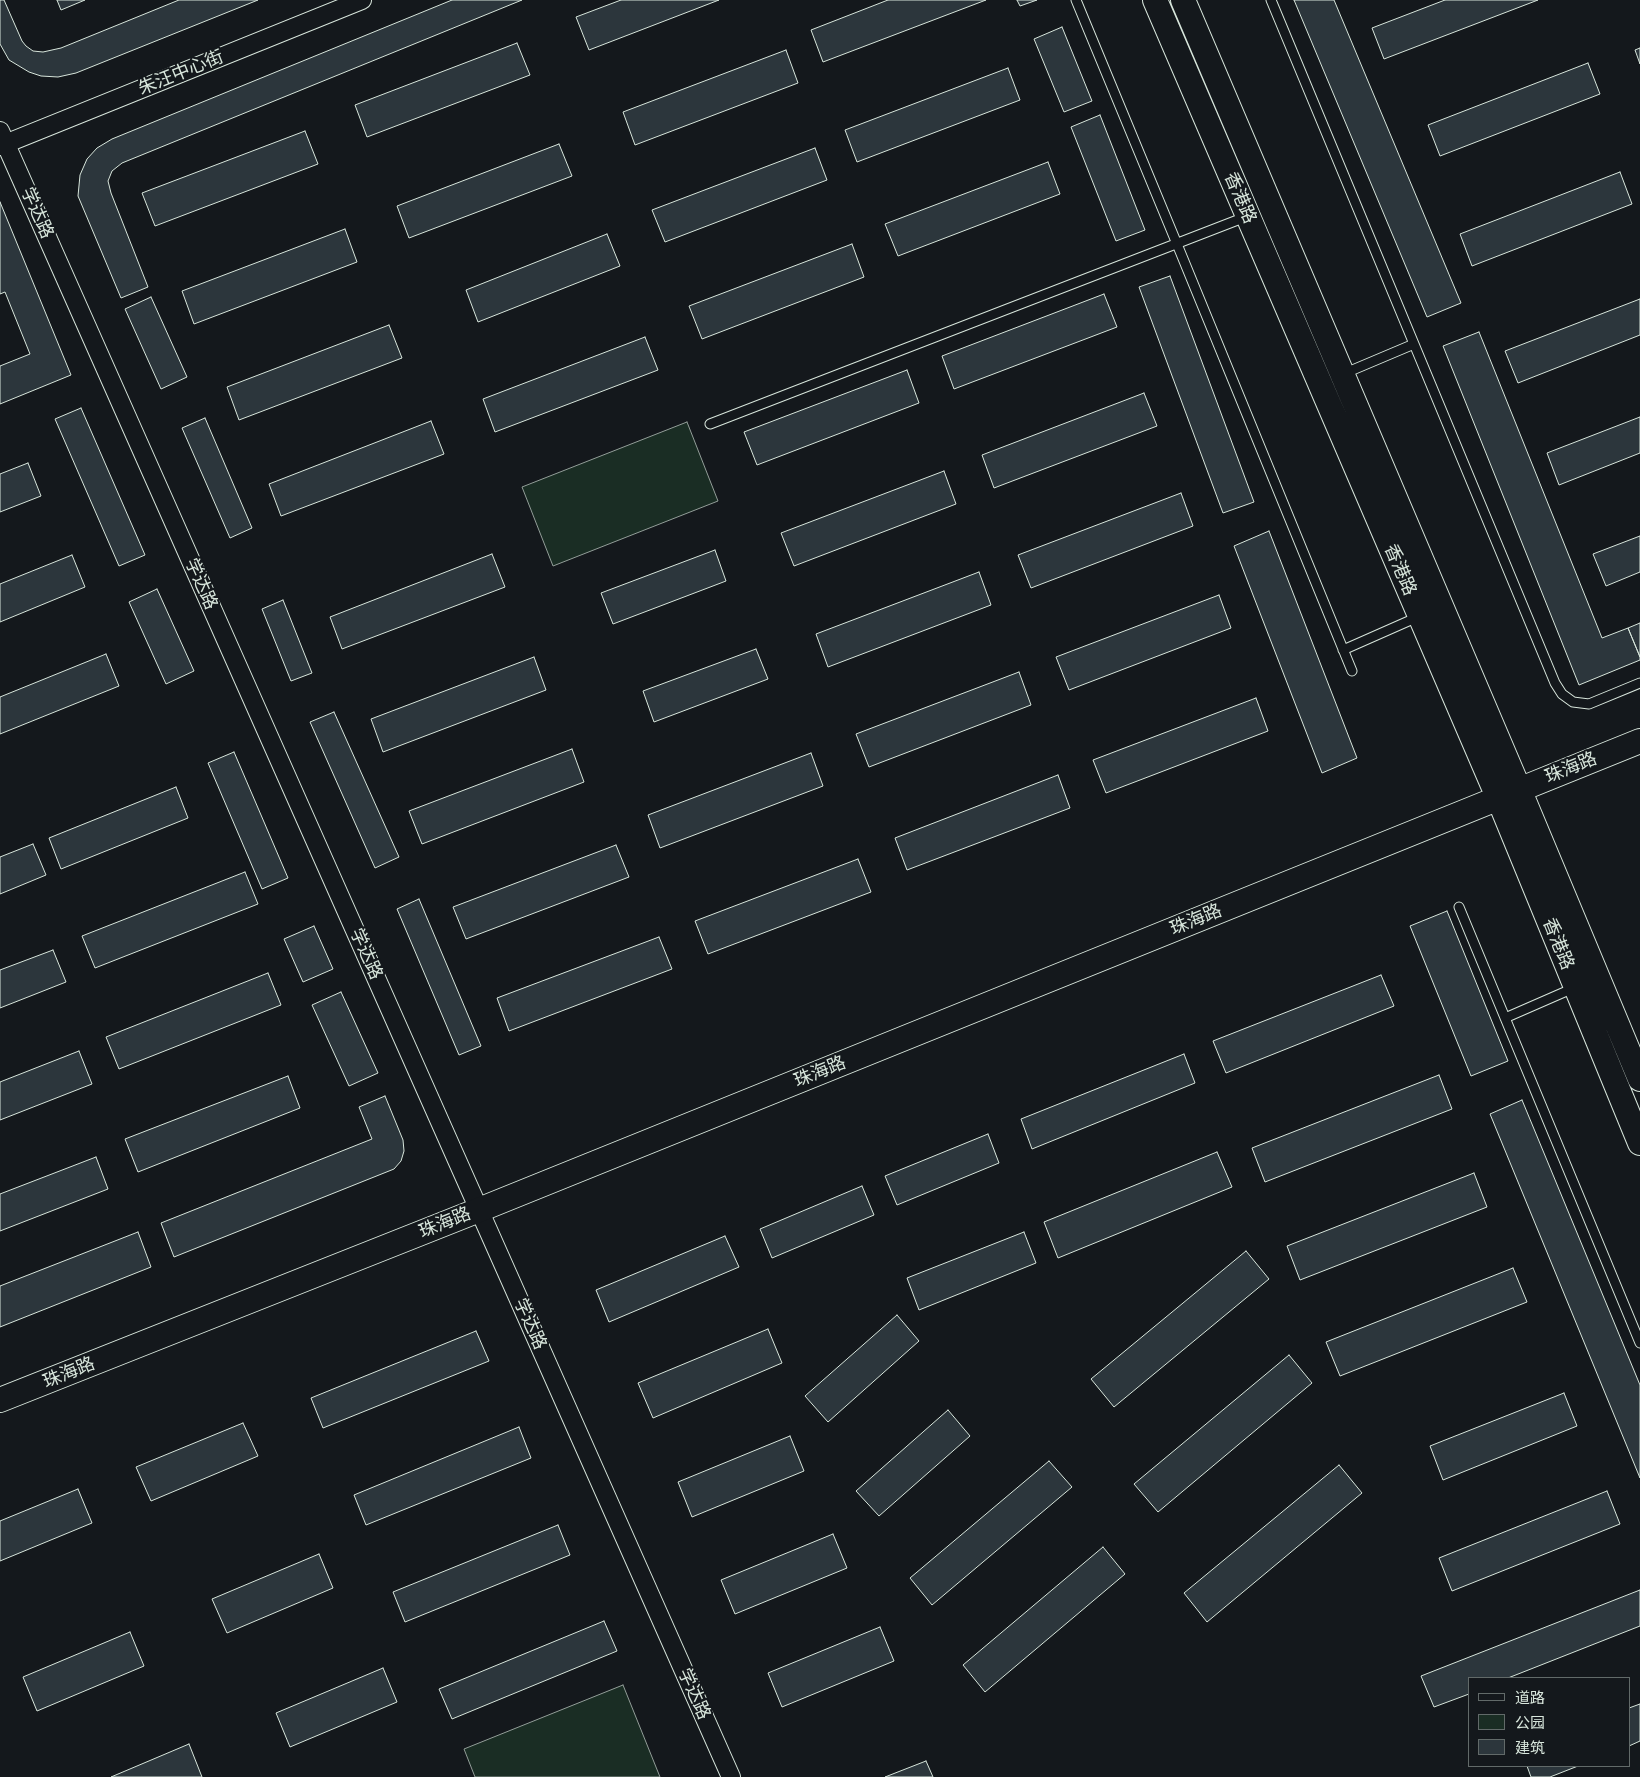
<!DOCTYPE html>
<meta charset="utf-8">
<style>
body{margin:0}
#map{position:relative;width:1640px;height:1777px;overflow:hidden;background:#14181c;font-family:Literata,"Noto Sans SC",serif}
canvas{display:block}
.legend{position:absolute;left:1468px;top:1677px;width:162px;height:90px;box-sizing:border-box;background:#14181c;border:1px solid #626a69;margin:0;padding:6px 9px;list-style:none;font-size:15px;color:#d8e6dc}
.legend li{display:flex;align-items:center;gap:10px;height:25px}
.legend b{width:25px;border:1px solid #626a69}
</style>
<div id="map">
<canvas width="1640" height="1777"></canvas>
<ul class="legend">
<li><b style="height:6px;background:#14181c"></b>道路</li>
<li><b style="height:14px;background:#1a2d24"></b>公园</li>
<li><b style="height:14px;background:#2c363c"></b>建筑</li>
</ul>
</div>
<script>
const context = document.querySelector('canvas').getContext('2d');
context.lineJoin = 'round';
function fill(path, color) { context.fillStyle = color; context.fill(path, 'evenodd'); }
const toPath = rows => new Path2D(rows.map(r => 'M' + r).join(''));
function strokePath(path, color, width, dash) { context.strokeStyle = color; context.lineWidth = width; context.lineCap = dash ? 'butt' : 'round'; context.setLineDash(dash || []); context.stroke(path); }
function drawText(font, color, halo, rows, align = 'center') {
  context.font = font + ' Literata,"Noto Sans SC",serif'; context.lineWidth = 4; context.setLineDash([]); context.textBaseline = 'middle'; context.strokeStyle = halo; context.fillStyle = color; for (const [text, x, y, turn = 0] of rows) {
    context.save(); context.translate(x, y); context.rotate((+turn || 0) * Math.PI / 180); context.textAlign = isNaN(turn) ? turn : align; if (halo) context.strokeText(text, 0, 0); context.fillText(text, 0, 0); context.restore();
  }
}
const green = toPath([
 [687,422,718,501,553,566,522,487,687,422],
 [623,1685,660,1777,475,1777,464,1749,623,1685]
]);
fill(green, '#1a2d24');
strokePath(green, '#939e99', 1);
const building = toPath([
 [0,0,4,0,22,41,26,46,33,51,43,52,61,48,179,0,258,0,76,73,58,77,41,76,29,72,9,60,0,44,0,0],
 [57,0,85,0,61,10,57,0],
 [452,0,522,0,122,163,112,171,108,181,111,193,148,287,121,298,78,196,80,175,87,159,97,148,112,139,452,0],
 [621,0,719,0,589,50,576,17,621,0],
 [888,0,986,0,823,62,811,30,888,0],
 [1017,0,1037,0,1020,6,1017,0],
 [1294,0,1334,0,1461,303,1427,317,1294,0],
 [1445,0,1538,0,1384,59,1372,28,1445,0],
 [1062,27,1092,101,1064,112,1034,39,1062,27],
 [517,43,530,75,367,137,355,105,517,43],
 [1640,48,1640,64,1635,50,1640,48],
 [786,50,798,83,635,145,623,112,786,50],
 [1588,63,1600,94,1440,156,1428,125,1588,63],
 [1008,68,1020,100,857,162,845,130,1008,68],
 [1100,115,1145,230,1116,241,1071,127,1100,115],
 [305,131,318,164,155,226,142,193,305,131],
 [559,144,572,176,409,238,397,206,559,144],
 [815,148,827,180,665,242,652,210,815,148],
 [1048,162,1060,194,898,256,885,224,1048,162],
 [1620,172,1632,204,1472,266,1460,234,1620,172],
 [0,202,71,375,0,404,0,366,30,354,5,292,0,294,0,202],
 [345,229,357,262,194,324,182,291,345,229],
 [607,234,620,266,478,322,466,290,607,234],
 [852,244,864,277,702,339,689,306,852,244],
 [1170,276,1254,502,1223,513,1139,287,1170,276],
 [1104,294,1117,327,954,389,942,356,1104,294],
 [151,297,187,377,161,389,125,309,151,297],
 [1640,299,1640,335,1518,383,1505,351,1640,299],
 [389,325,402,358,239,420,227,387,389,325],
 [1479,332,1602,638,1628,628,1640,657,1640,660,1579,685,1443,346,1479,332],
 [645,337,658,370,495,432,483,399,645,337],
 [907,370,919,403,757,465,744,432,907,370],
 [1144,393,1157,426,994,488,982,455,1144,393],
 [81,408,145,555,119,566,55,419,81,408],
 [1640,417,1640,453,1559,485,1547,453,1640,417],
 [205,418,252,528,230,538,182,428,205,418],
 [431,421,444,454,281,516,269,484,431,421],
 [28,463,41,496,0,512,0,474,28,463],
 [944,471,956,504,794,566,781,533,944,471],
 [1181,493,1193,526,1031,588,1018,555,1181,493],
 [1269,531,1357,758,1322,773,1234,546,1269,531],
 [1640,536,1640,572,1606,586,1593,554,1640,536],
 [715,550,726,581,613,624,601,593,715,550],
 [492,554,505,587,342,649,330,617,492,554],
 [72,555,85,587,0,622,0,584,72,555],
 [979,572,991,605,828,667,816,634,979,572],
 [157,589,194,671,166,684,129,602,157,589],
 [1219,595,1231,628,1069,690,1056,657,1219,595],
 [283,600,312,673,291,681,262,609,283,600],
 [1640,623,1640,657,1628,628,1640,623],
 [756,649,768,679,654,722,643,691,756,649],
 [106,654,119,686,0,734,0,697,106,654],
 [534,657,546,690,383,752,371,719,534,657],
 [1019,672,1031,705,869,767,856,734,1019,672],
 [1256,698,1268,731,1106,793,1093,760,1256,698],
 [334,712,399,857,375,868,310,722,334,712],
 [572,749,584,782,422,844,409,811,572,749],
 [234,752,288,878,262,889,208,763,234,752],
 [811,753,823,786,660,848,648,815,811,753],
 [1058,775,1070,808,907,870,895,838,1058,775],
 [176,787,188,818,61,869,49,838,176,787],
 [33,844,46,875,0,894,0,857,33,844],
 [616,845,629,877,466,939,453,907,616,845],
 [858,859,871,892,708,954,695,921,858,859],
 [245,872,258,904,95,968,82,936,245,872],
 [419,899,481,1046,459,1055,397,909,419,899],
 [1447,911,1508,1061,1471,1076,1410,926,1447,911],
 [314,926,333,969,303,982,284,939,314,926],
 [659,937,672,969,509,1031,497,998,659,937],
 [53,950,66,982,0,1008,0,970,53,950],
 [268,973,281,1005,119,1069,106,1037,268,973],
 [1381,975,1394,1006,1226,1073,1213,1041,1381,975],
 [341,992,378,1073,349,1086,312,1005,341,992],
 [79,1051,92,1084,0,1120,0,1082,79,1051],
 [1184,1054,1195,1083,1032,1149,1021,1119,1184,1054],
 [1439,1075,1452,1109,1265,1182,1252,1148,1439,1075],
 [288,1076,300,1108,138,1172,125,1139,288,1076],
 [385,1096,403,1140,404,1151,401,1161,394,1169,174,1257,161,1223,372,1139,359,1107,385,1096],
 [1522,1100,1640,1385,1640,1478,1490,1114,1522,1100],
 [988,1134,999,1163,897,1205,885,1176,988,1134],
 [1217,1152,1232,1187,1058,1258,1044,1222,1217,1152],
 [96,1157,108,1189,0,1231,0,1194,96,1157],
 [1474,1173,1487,1207,1300,1280,1287,1246,1474,1173],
 [862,1186,874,1215,772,1258,760,1229,862,1186],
 [138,1232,151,1267,0,1327,0,1286,138,1232],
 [1024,1232,1036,1263,919,1310,907,1278,1024,1232],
 [725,1236,739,1267,609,1322,596,1290,725,1236],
 [1246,1251,1269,1279,1114,1407,1091,1379,1246,1251],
 [1513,1268,1527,1302,1340,1376,1326,1342,1513,1268],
 [897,1315,919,1341,828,1422,805,1396,897,1315],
 [768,1329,782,1363,653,1418,638,1383,768,1329],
 [476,1331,489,1361,323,1428,311,1398,476,1331],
 [1289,1355,1312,1383,1158,1512,1134,1484,1289,1355],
 [1564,1393,1577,1426,1443,1480,1430,1446,1564,1393],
 [948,1410,970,1436,879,1516,856,1491,948,1410],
 [243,1423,258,1456,151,1501,136,1467,243,1423],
 [519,1427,531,1458,366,1525,354,1495,519,1427],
 [790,1436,804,1471,692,1517,678,1482,790,1436],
 [1049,1461,1072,1487,932,1605,910,1578,1049,1461],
 [1339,1465,1362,1493,1207,1622,1184,1593,1339,1465],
 [78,1489,92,1523,0,1561,0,1521,78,1489],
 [1607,1491,1620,1524,1452,1591,1439,1558,1607,1491],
 [558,1525,570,1555,405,1622,393,1592,558,1525],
 [833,1534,847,1568,735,1614,721,1580,833,1534],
 [1103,1547,1125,1574,985,1692,963,1665,1103,1547],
 [319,1554,333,1588,227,1633,212,1599,319,1554],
 [1640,1590,1640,1626,1508,1678,1469,1678,1469,1694,1434,1707,1421,1676,1640,1590],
 [604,1621,617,1651,452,1719,439,1689,604,1621],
 [880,1627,894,1661,782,1707,768,1673,880,1627],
 [130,1632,144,1666,37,1711,23,1677,130,1632],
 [383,1668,397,1702,290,1747,276,1713,383,1668],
 [1640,1704,1640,1741,1629,1746,1629,1708,1640,1704],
 [189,1744,202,1777,111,1777,189,1744],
 [926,1761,933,1777,885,1777,926,1761],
 [1527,1766,1578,1766,1550,1777,1531,1777,1527,1766]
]);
fill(building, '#2c363c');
strokePath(building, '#d8e6dc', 1);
const lane = toPath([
 [1076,0,1177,244,1352,671],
 [1271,0,1555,683,1562,694,1573,702,1589,704,1640,683],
 [1343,374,1414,344],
 [710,424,1248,216],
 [1343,650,1420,616],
 [1459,907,1640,1343],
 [1505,1018,1576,987]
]);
const street = toPath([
 [0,131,731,1777],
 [0,146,362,0]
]);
const secondary = toPath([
 [1155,0,1498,797,1640,1143],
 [1183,0,1519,789,1640,1079],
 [0,1400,479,1210,1640,741]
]);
strokePath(lane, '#d8e6dc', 11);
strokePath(street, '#d8e6dc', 20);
strokePath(secondary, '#d8e6dc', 26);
strokePath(lane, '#14181c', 9);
strokePath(street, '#14181c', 18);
strokePath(secondary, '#14181c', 24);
drawText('18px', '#d8e6dc', '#14181c', [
 ["朱汪中心街",181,73,-22],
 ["香港路",1240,198,67],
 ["学达路",37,213,66],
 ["香港路",1400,570,67],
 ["学达路",201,584,66],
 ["珠海路",1571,768,-22],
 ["珠海路",1196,920,-22],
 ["香港路",1558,944,68],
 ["学达路",366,954,66],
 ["珠海路",820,1072,-22],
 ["珠海路",445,1223,-22],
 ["学达路",530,1324,66],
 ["珠海路",69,1373,-22],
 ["学达路",694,1694,66]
]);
</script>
